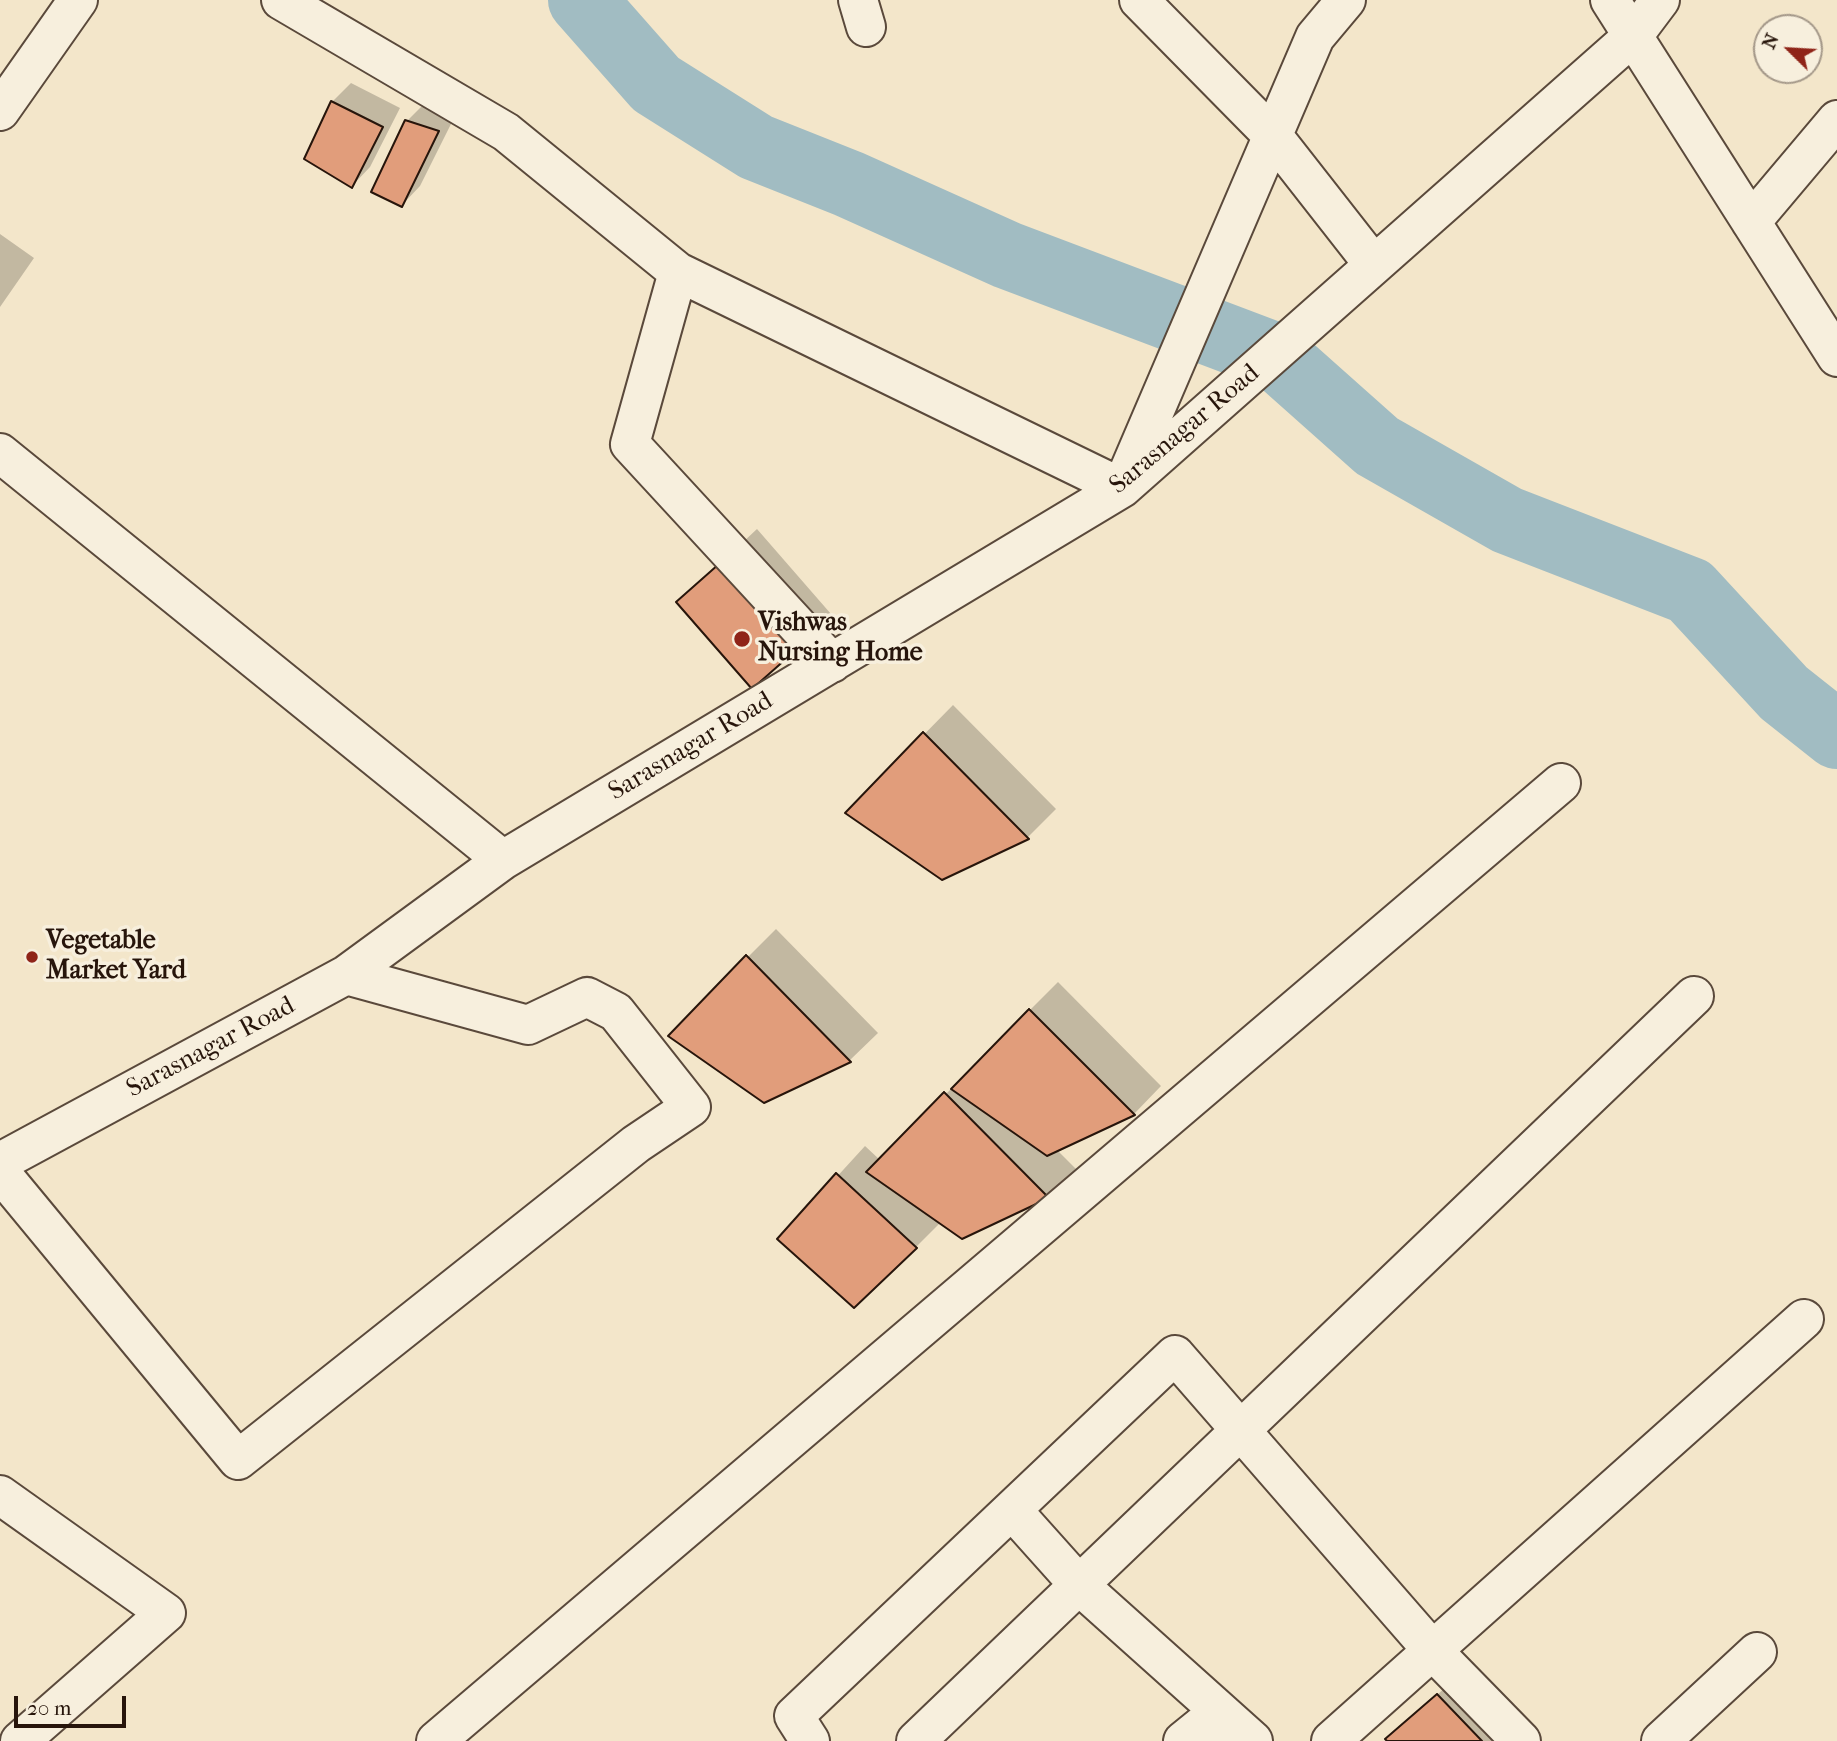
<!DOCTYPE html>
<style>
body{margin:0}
#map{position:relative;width:1837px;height:1741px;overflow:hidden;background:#f3e6ca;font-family:"IM FELL French Canon",serif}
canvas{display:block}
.north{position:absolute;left:1753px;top:14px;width:70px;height:70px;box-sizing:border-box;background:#f7efdd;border:2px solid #a49889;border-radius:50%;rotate:294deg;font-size:19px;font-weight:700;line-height:28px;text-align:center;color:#27150b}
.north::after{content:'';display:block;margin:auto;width:24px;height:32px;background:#8f2418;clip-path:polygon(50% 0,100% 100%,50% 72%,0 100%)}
.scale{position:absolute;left:14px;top:1696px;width:112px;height:32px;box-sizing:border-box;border:4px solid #27150b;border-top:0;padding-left:9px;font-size:21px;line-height:24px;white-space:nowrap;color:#27150b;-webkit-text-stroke:5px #f7efdd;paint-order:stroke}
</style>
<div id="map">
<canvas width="1837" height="1741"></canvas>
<div class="north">N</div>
<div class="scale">20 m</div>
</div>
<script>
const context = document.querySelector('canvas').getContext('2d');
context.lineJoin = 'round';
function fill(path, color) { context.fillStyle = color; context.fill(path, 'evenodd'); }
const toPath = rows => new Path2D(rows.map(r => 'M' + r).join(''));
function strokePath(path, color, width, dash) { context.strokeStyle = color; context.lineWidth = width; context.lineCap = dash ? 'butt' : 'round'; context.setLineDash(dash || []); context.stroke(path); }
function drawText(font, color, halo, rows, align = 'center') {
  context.font = font + ' "IM FELL French Canon",serif'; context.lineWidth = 7; context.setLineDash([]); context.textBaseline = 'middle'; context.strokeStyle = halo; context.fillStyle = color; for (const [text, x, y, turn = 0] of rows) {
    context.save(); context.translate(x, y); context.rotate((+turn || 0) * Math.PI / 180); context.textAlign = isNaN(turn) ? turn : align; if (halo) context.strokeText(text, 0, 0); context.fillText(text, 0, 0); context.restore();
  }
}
fill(toPath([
 [351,83,400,108,370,167,352,186,332,102],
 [426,102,457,112,420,186,402,205,407,121],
 [0,234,34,258,0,307],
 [757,529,831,614,803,642,679,602],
 [953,705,1056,809,1028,837,942,878,848,812],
 [776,929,878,1033,850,1060,765,1101,748,957],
 [1058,982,1161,1086,1134,1114,1057,1150,1076,1169,1048,1197,941,1222,916,1247,780,1239,865,1146,880,1160],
 [1457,1677,1495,1741,1390,1741,1388,1739]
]), '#0003');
strokePath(toPath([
 [582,0,656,84,756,147,849,184,1007,255,1277,357,1377,446,1507,520,1690,591,1784,693,1837,735]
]), '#a1bcc2', 68);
const building = toPath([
 [331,101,383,127,352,188,304,159,331,101],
 [405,120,439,131,402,207,371,192,405,120],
 [728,556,804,643,752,689,676,602,728,556],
 [923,732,1029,839,942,880,845,813,923,732],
 [746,955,851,1062,764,1103,668,1036,746,955],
 [1029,1009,1135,1115,1047,1156,951,1089,1029,1009],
 [944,1092,1049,1198,962,1239,866,1172,944,1092],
 [836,1173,917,1248,854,1308,777,1239,836,1173],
 [1437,1694,1482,1741,1387,1741,1385,1739,1437,1694]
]);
fill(building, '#e19d7b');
strokePath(building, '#27150b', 2);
const minor = toPath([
 [281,0,506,132,678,272,630,444,832,663],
 [858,0,866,27],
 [1139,0,1273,136,1374,265],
 [1610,0,1837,357],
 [0,111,78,0],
 [1751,222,1837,120],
 [678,272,1122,488],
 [0,453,503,860],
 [1125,480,1315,37,1346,0],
 [0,1162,346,975,503,860,1122,488,1633,36,1660,0],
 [0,1172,238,1460,636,1144,691,1107,616,1012,587,997,528,1025,346,975],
 [0,1495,166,1613,20,1741],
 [1012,1510,1080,1586,1253,1741],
 [436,1741,1561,783],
 [810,1741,794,1716,1175,1355,1433,1651,1521,1741],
 [916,1741,1694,996],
 [1183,1741,1204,1724,1233,1741],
 [1331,1741,1804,1319],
 [1661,1741,1757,1652]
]);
strokePath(minor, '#5a493b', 42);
strokePath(minor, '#f7efdd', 38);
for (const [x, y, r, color] of [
 [742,639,9,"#8f2418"],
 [32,957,7,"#8f2418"]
]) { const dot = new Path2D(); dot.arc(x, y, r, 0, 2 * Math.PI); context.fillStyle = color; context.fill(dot); strokePath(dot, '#f7efdd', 2.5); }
drawText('26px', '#27150b', '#f7efdd', [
 ["Sarasnagar Road",1185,430,-40],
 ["Sarasnagar Road",691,747,-31],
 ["Sarasnagar Road",211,1048,-28]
]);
drawText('bold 26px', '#27150b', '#f7efdd', [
 ["Vishwas",758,624],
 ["Nursing Home",758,654],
 ["Vegetable",46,942],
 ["Market Yard",46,972]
], 'left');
</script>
